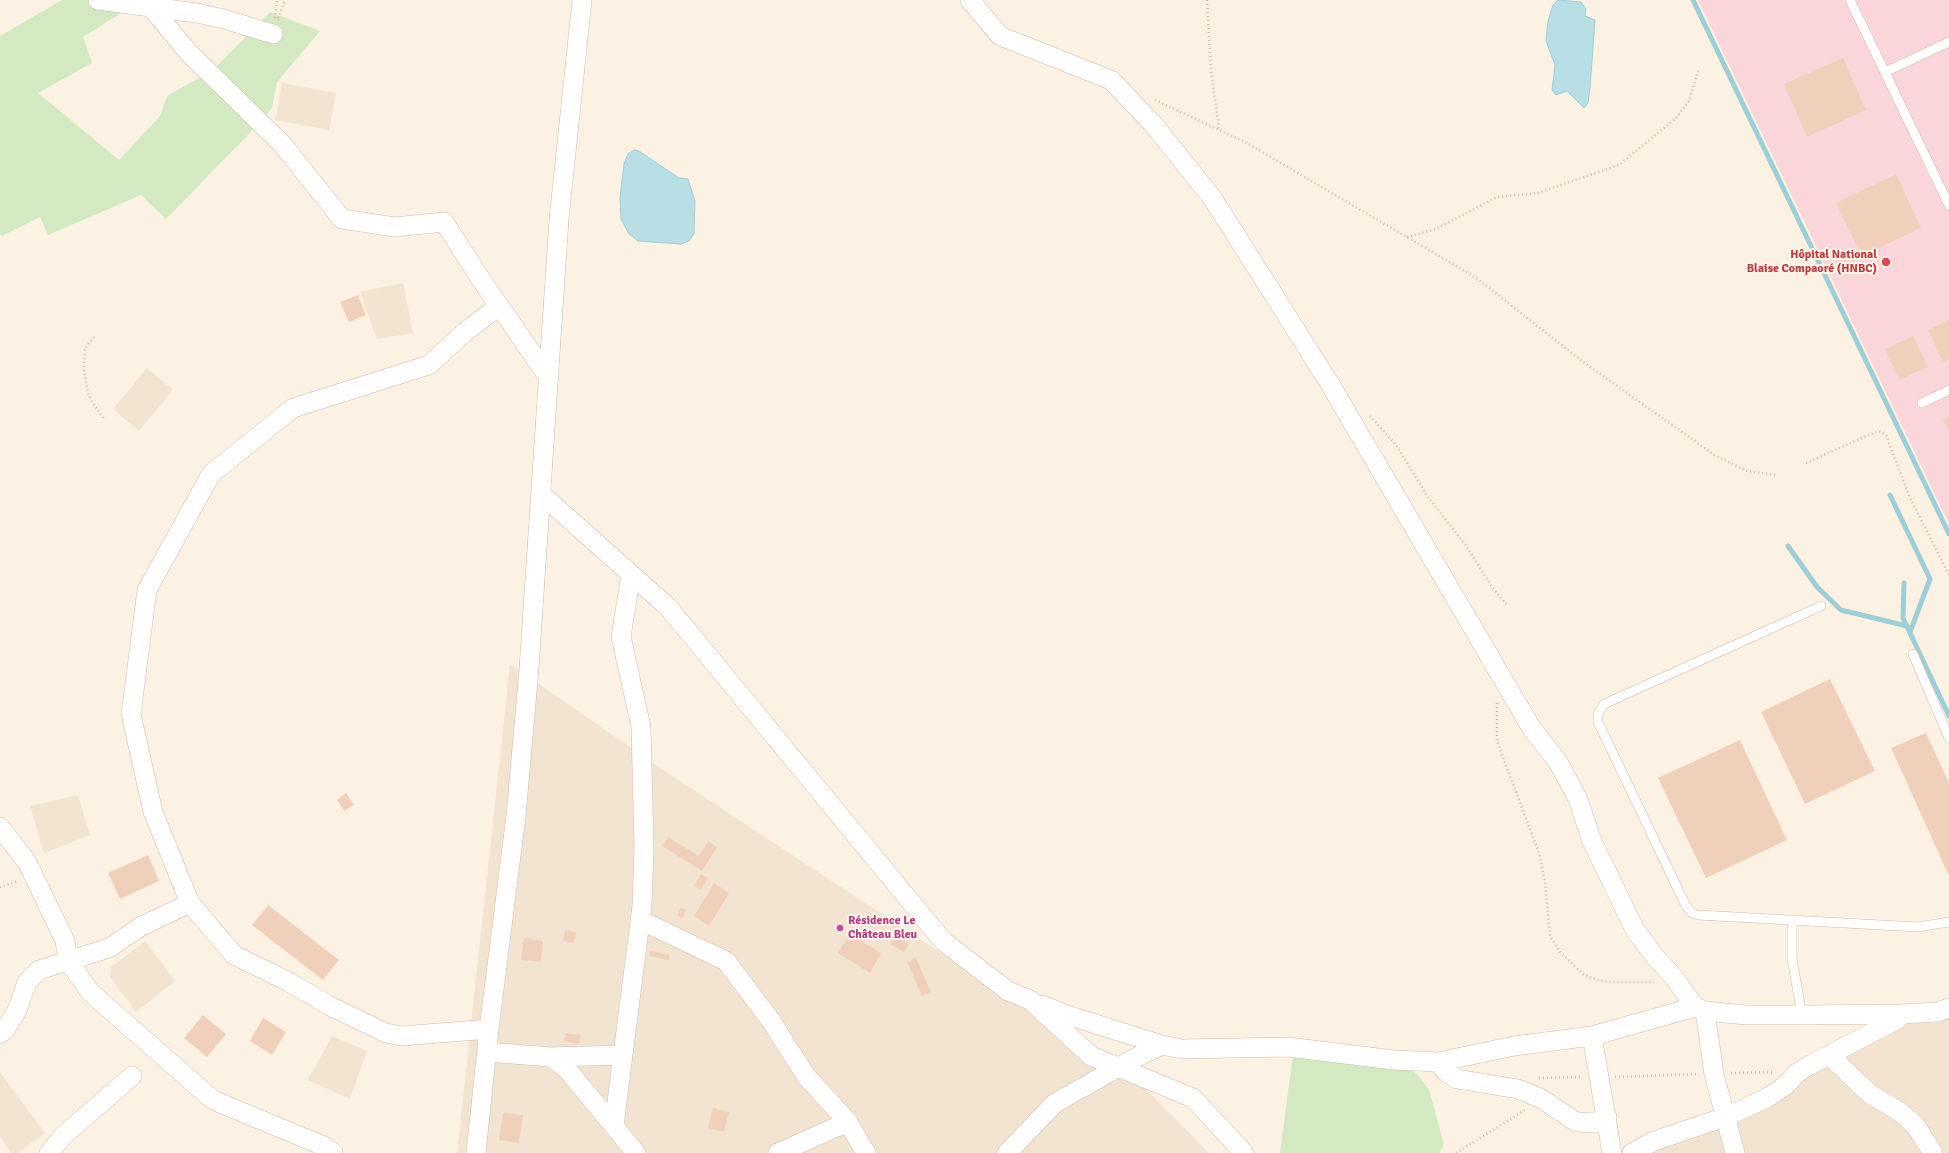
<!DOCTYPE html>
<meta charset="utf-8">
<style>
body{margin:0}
canvas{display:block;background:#fcf2e3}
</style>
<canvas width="1949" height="1153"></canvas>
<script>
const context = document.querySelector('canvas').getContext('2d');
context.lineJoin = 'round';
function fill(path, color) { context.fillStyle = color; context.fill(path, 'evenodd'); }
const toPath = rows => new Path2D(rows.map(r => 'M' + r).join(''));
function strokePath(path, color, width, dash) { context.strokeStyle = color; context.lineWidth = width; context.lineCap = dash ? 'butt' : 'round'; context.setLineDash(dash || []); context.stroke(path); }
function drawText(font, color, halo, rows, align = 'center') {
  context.font = font + ' Signika,sans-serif'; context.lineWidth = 4; context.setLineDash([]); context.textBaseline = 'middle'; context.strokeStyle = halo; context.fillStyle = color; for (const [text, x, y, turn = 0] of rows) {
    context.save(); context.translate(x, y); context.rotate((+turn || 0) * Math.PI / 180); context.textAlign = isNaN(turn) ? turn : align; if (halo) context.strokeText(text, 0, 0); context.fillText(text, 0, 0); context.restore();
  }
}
fill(toPath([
 [282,83,336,93,329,130,275,120],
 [403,283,413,333,377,339,360,292],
 [147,368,173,390,139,431,113,409],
 [510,664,659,767,756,831,1015,1002,1126,1069,1209,1153,457,1153],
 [78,795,90,835,44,853,30,806],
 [145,941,175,981,136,1012,110,977,111,967],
 [1949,1011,1949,1153,1635,1153,1714,1121,1890,1024],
 [332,1036,367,1051,350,1099,308,1080],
 [0,1072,45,1133,18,1153,11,1153,0,1137]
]), '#f3e4d1');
fill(toPath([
 [1698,0,1949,0,1949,524]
]), '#fad6db');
fill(toPath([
 [62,0,127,0,131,7,83,37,92,63,38,93,119,160,160,116,167,96,213,70,270,12,320,31,277,82,272,108,246,137,166,219,141,195,48,235,40,217,2,236,0,234,0,36],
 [1293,1055,1401,1062,1418,1075,1429,1090,1444,1144,1439,1153,1280,1153]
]), '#d2e9c2');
const water = toPath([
 [1558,0,1581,2,1586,9,1585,16,1595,20,1590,88,1588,103,1584,108,1567,91,1556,95,1552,90,1555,65,1546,41,1548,21,1553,5,1558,0],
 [634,150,639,151,679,178,688,179,695,201,694,234,689,241,681,244,638,241,629,234,621,219,620,197,624,164,628,154,634,150]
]);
fill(water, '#b8dfe5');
strokePath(water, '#9eced7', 1);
strokePath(toPath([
 [1693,0,1949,534],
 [1890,495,1930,579,1910,632],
 [1788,546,1817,587,1841,610,1907,626],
 [1904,583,1903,618,1949,716]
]), '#9eced7', 5);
fill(toPath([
 [1843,58,1866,110,1807,137,1784,84],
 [1896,174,1921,228,1862,256,1836,203],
 [358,295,366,315,349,322,340,302],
 [1949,320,1949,359,1943,362,1928,330],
 [1913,336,1928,367,1899,380,1885,349],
 [1949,416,1949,433,1943,420],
 [1830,679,1875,771,1805,804,1761,712],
 [1926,733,1949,783,1949,876,1891,748],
 [1740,740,1787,840,1706,878,1658,778],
 [346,793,354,805,344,811,337,800],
 [668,837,699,856,708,841,717,847,702,871,662,846],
 [148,855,159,881,120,899,108,873],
 [701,874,708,878,701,890,694,886],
 [714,883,729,893,709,926,694,916],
 [268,905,339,960,323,980,252,925],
 [681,908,686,910,682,918,677,915],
 [565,930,576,932,574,943,563,941],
 [850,934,881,953,870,973,838,953],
 [894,936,909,944,904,952,890,944],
 [524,938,543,941,541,962,521,960],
 [650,951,670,955,669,960,649,956],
 [916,958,931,992,922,996,907,962],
 [203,1015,226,1034,207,1057,184,1038],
 [263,1018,286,1032,272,1055,250,1041],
 [565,1033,581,1035,579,1044,564,1041],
 [713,1108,729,1112,724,1132,708,1128],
 [503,1113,523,1115,519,1143,499,1140]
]), '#f1d0bb');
const lane = toPath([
 [1850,0,1949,205],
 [1885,72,1949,42],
 [1922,403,1949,390],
 [1821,606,1604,704,1598,714,1598,722,1686,906,1692,913,1698,915,1918,927,1949,922],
 [1913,654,1949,738],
 [1792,920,1792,959,1802,1015]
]);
const street = toPath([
 [98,0,197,13,224,19,273,34],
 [150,0,150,6,189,53,282,144,342,219,395,227,444,222,482,281,549,378],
 [970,0,1000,36,1111,80,1153,124,1213,199,1330,384,1532,729,1558,762,1578,799,1591,839,1635,930,1656,958,1673,976,1695,1007,1705,1011,1746,1015,1802,1015,1901,1014,1938,1012,1949,1008],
 [541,494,668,607,943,941,1008,991,1030,1000,1091,1056,1193,1098,1244,1153],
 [0,827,27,862,65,941,68,960,90,992,213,1100,326,1147,333,1153],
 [640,920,726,961,771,1021,806,1076,848,1122,866,1153],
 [1042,1005,1067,1015,1162,1045,1182,1049,1288,1047,1394,1060,1438,1062,1514,1046,1592,1036,1695,1007],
 [1705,1011,1714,1074,1735,1153],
 [489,1029,402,1036,386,1033,328,1005,289,982,234,955,190,903,153,812,131,714,147,590,211,474,293,408,429,365,465,332,499,306],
 [0,1034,4,1031,16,1013,27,982,39,970,109,948,140,927,190,903],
 [1592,1036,1612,1153],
 [487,1052,551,1057,566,1068,636,1153],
 [1829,1055,1870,1094,1900,1112,1915,1125,1933,1153],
 [551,1057,623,1055],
 [1438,1062,1445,1071,1457,1079,1518,1089,1542,1099,1576,1122,1594,1123,1607,1117],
 [614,1125,642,906,644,848,641,727,621,637,631,574],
 [49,1153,63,1136,132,1076],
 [476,1153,489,1029,516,816,529,669,559,219,582,0],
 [778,1153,848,1122],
 [1007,1153,1055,1103,1135,1058,1162,1045],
 [1632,1153,1654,1141,1725,1117,1767,1098,1786,1085,1797,1073,1808,1066,1898,1019,1901,1014]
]);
strokePath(lane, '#cfbcad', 10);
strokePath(street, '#cfbcad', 20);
strokePath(toPath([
 [1207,0,1211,70,1219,129],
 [275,18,277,0],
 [278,18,285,0],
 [1155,100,1245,142,1475,277,1586,364,1716,456,1747,471,1777,475],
 [1407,237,1436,229,1497,197,1538,193,1619,165,1676,118,1689,101,1699,68],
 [94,337,85,348,84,370,88,393,92,402,105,420],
 [1370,416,1396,445,1428,497,1467,547,1492,587,1508,606],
 [1806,463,1871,434,1879,431,1886,435,1910,498,1949,575],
 [1497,703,1497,741,1539,853,1545,881,1550,936,1560,952,1583,974,1597,980,1611,982,1654,982],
 [0,887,18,881],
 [1731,1073,1774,1072],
 [1615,1077,1698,1074],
 [1539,1078,1582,1077],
 [1456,1153,1525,1110]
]), '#d6b39e', 2.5, [1, 3]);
strokePath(lane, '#fff', 9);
strokePath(street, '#fff', 19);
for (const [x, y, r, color] of [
 [1886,262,5,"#e0444e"],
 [840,928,4,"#d1479c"]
]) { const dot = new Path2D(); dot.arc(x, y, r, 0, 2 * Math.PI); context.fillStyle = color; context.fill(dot); strokePath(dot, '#fff6e9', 1.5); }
drawText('bold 12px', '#be3a42', '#fff6e9', [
 ["Hôpital National",1877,255],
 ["Blaise Compaoré (HNBC)",1877,269]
], 'right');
drawText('bold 12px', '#b23c85', '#fff6e9', [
 ["Résidence Le",848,921],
 ["Château Bleu",848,935]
], 'left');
</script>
